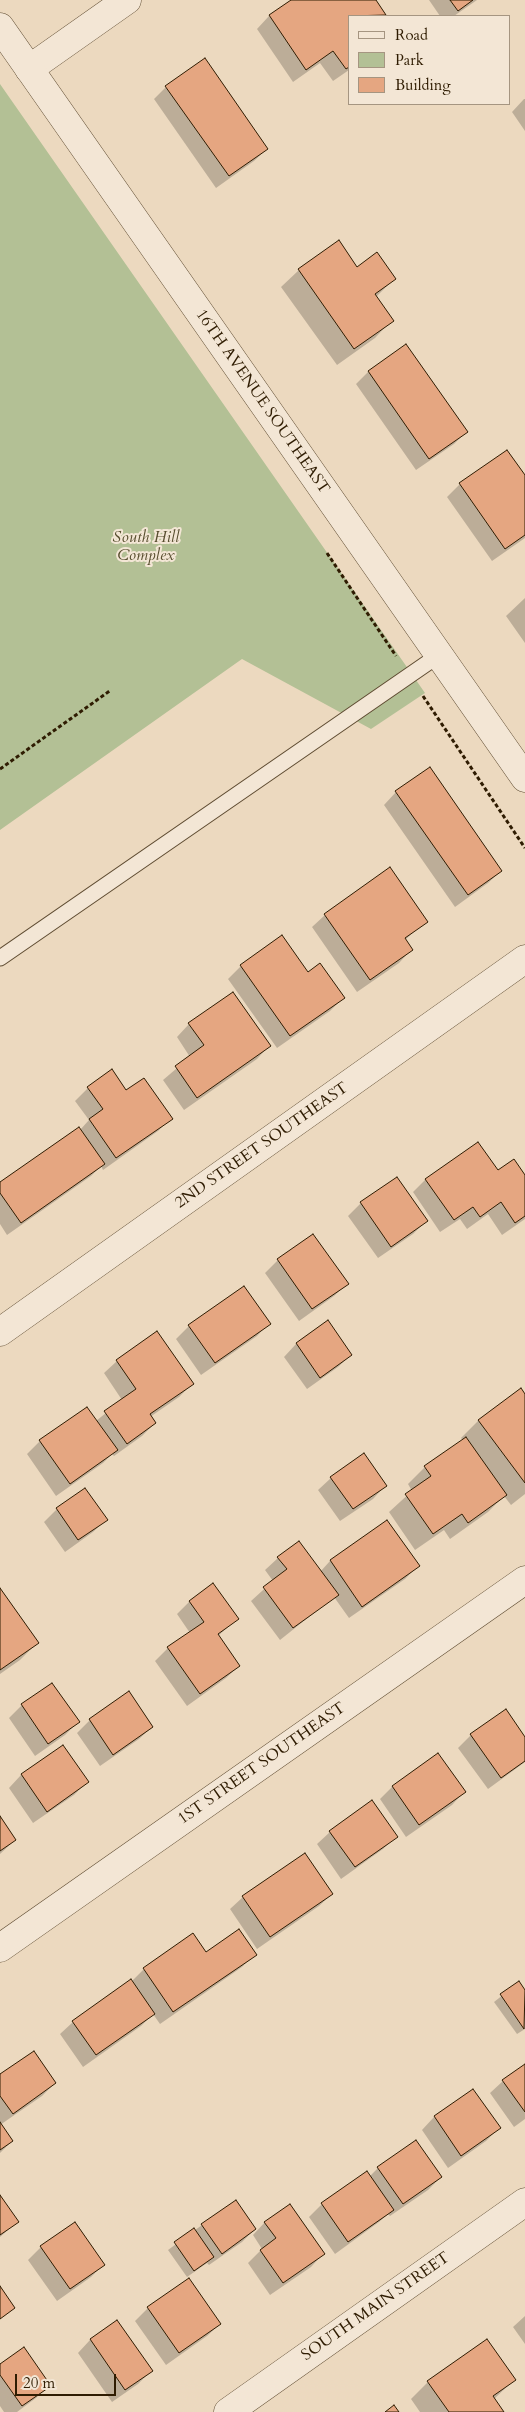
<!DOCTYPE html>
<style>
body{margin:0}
#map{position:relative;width:525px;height:2412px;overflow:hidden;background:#ecd9bf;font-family:Cardo,serif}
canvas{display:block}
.legend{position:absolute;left:348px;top:15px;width:162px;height:90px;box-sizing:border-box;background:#f3e6d5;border:1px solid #a59581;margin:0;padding:6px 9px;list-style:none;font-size:15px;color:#2f1c02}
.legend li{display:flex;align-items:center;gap:10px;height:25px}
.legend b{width:25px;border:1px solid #a59581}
.scale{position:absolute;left:15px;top:2374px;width:101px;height:22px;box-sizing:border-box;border:2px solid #2f1c02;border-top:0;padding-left:6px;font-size:15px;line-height:18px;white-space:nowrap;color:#2f1c02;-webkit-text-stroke:4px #f3e6d5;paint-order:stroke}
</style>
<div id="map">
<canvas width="525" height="2412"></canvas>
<ul class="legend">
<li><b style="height:6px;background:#f3e6d5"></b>Road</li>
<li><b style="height:14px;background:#b3c095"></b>Park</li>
<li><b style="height:14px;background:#e5a681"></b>Building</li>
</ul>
<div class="scale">20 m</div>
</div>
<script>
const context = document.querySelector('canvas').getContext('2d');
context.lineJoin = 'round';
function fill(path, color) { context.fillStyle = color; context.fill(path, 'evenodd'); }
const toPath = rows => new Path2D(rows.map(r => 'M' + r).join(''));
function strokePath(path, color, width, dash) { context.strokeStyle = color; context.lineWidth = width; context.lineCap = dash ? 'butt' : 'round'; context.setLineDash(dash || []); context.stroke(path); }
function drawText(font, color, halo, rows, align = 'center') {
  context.font = font + ' Cardo,serif'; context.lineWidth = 4; context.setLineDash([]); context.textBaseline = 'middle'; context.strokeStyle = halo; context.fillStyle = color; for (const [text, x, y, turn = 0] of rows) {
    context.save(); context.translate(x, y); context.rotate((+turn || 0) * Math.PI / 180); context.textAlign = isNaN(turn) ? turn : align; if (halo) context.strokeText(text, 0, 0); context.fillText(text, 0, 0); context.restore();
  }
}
fill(toPath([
 [0,84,425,693,371,729,242,659,0,830]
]), '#b3c095');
fill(toPath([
 [293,0,375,0,385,15,349,16,349,70,333,81,320,63,293,82,257,29,269,16],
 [429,0,477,0,454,16,440,16],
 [166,87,267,149,254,161,216,188,154,99],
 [524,99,525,99,525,131,512,112],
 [338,242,357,268,394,279,376,297,392,320,375,338,337,365,281,287,299,270],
 [368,372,466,432,454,444,416,470,356,384],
 [507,451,525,477,525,538,492,561,447,497,460,484],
 [525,598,525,643,506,616],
 [396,792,501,871,488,883,455,907,384,805],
 [325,915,426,921,405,940,411,950,399,963,357,992,312,927],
 [241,966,307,973,343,998,330,1011,277,1048,228,979],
 [189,1024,269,1046,257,1059,184,1110,163,1080,190,1057,177,1037],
 [88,1088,126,1092,171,1118,158,1131,103,1170,101,1166,91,1176,7,1235,0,1224,0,1184,80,1130,89,1120,75,1101],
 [497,1172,525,1177,525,1219,502,1235,488,1214,467,1229,460,1219,440,1232,413,1192,426,1179],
 [361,1203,426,1221,413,1234,378,1258,348,1216],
 [278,1260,347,1284,334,1296,299,1321,265,1273],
 [328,1322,351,1355,338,1367,307,1389,284,1357,296,1344],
 [269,1323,257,1336,201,1375,176,1339,189,1326],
 [117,1361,192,1384,179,1397,150,1417,155,1423,142,1436,114,1456,112,1454,103,1463,56,1496,27,1454,40,1441,87,1408,96,1421,122,1400,104,1373],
 [520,1390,525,1396,525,1494,511,1505,504,1496,488,1512,450,1539,444,1530,415,1550,389,1512,412,1491,408,1484,425,1467,463,1440,461,1438,478,1421],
 [331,1478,385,1486,373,1499,340,1521,318,1490],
 [85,1490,106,1520,93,1532,65,1552,44,1522,57,1509],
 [387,1522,418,1566,405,1579,349,1618,334,1597,280,1640,251,1601,273,1581,265,1570,278,1558,320,1572,330,1561],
 [0,1590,37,1643,20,1660,0,1674],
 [190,1601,237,1619,218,1636,239,1666,226,1678,187,1706,155,1661,168,1648,190,1633,177,1614],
 [52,1684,78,1722,65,1735,35,1756,9,1718,22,1705],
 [128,1693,152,1727,139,1739,100,1766,77,1733,90,1720],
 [471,1735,525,1739,525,1762,488,1789,458,1748],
 [62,1747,87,1782,74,1795,33,1823,9,1788,21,1775],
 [438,1755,464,1792,452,1805,406,1837,380,1799,392,1787],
 [0,1819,15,1840,0,1854],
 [330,1832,396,1836,383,1849,341,1879,317,1844],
 [332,1894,319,1906,257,1949,230,1909,243,1897],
 [206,1954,255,1954,242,1967,160,2024,153,2014,141,2026,83,2067,60,2034,73,2022,131,1982,144,1969],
 [518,1983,525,1992,525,2029,517,2034,494,2002],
 [525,2065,525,2119,514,2127,490,2093,503,2081],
 [0,2076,55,2083,42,2096,0,2125,12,2141,0,2153],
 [473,2090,499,2128,486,2141,448,2168,422,2130,434,2117],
 [378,2168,441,2177,428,2190,390,2216,388,2214,379,2222,335,2254,309,2217,322,2204,366,2173,369,2177],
 [0,2198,17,2222,0,2237],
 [265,2222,323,2254,311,2267,270,2295,248,2263,262,2249,253,2235],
 [75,2223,104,2264,91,2277,57,2301,28,2260,41,2247],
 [202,2225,255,2229,242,2242,209,2265,207,2263,187,2277,168,2250],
 [189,2280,220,2324,207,2336,166,2365,135,2321,148,2308],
 [525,2316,525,2344,513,2327],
 [116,2322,151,2371,138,2384,112,2402,78,2353,90,2340],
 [0,2365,49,2386,36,2398,17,2412,4,2412,0,2406],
 [514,2380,494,2399,502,2412,420,2412,411,2399,428,2382]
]), '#0003');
const building = toPath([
 [291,0,376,0,386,15,349,16,349,67,346,69,333,51,306,70,269,15,291,0],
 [450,0,473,0,458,11,450,0],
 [205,58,268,149,229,176,165,86,205,58],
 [339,240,357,267,377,252,396,279,375,294,394,321,354,349,298,269,339,240],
 [406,344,468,432,429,459,368,371,406,344],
 [507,450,525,475,525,535,505,549,459,483,507,450],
 [430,767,502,871,468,895,395,791,430,767],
 [390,867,428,922,405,938,413,950,370,980,324,914,390,867],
 [282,935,308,972,320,963,345,998,290,1036,240,965,282,935],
 [233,992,271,1046,197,1098,175,1066,204,1045,188,1023,233,992],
 [112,1069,126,1090,144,1078,173,1119,116,1158,89,1119,103,1109,87,1087,112,1069],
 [79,1127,105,1164,21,1223,0,1193,0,1182,79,1127],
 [478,1142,498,1170,514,1159,525,1175,525,1216,515,1223,501,1202,480,1217,473,1207,454,1220,425,1179,478,1142],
 [397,1177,428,1221,391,1247,360,1202,397,1177],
 [313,1234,349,1284,312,1309,277,1259,313,1234],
 [244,1286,271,1324,215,1363,188,1325,244,1286],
 [328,1320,352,1355,320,1378,296,1343,328,1320],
 [157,1331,194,1384,150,1414,156,1423,127,1444,104,1411,136,1389,116,1360,157,1331],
 [521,1388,525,1394,525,1483,478,1420,521,1388],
 [87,1407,118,1450,70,1484,39,1440,87,1407],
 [466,1437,507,1495,468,1523,462,1514,433,1534,405,1494,431,1476,424,1466,466,1437],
 [364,1453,387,1486,353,1509,330,1477,364,1453],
 [85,1488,108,1520,78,1540,56,1508,85,1488],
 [387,1520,420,1566,362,1607,330,1560,387,1520],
 [299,1541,339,1595,293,1628,263,1587,287,1569,277,1557,299,1541],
 [213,1583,239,1619,218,1634,240,1666,200,1694,167,1647,204,1622,189,1601,213,1583],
 [0,1588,39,1643,0,1670,0,1588],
 [52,1683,80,1722,48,1744,21,1704,52,1683],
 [129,1691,153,1727,113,1755,89,1719,129,1691],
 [506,1709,525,1737,525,1761,501,1778,470,1734,506,1709],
 [63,1745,89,1782,47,1812,21,1774,63,1745],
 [438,1753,466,1792,419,1825,392,1786,438,1753],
 [372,1800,398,1837,355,1867,329,1831,372,1800],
 [0,1816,16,1840,0,1851,0,1816],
 [305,1853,333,1894,270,1937,242,1896,305,1853],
 [239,1929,257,1955,173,2012,143,1968,193,1933,206,1952,239,1929],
 [131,1979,155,2014,96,2055,72,2021,131,1979],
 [519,1981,525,1990,524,2029,500,1994,519,1981],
 [34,2051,56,2083,13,2114,0,2096,0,2074,34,2051],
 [525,2064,525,2112,502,2080,525,2064],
 [473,2089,501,2128,461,2156,434,2116,473,2089],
 [0,2122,13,2141,0,2150,0,2122],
 [416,2140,442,2177,403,2204,377,2167,416,2140],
 [367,2171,394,2210,348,2242,321,2203,367,2171],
 [0,2195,19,2222,0,2235,0,2195],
 [236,2200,256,2229,222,2254,201,2224,236,2200],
 [290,2204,325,2254,283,2283,260,2250,276,2238,264,2222,290,2204],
 [75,2222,105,2265,70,2289,40,2246,75,2222],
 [194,2228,214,2257,194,2271,174,2242,194,2228],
 [189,2278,221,2324,179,2353,147,2307,189,2278],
 [0,2286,15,2308,0,2319,0,2286],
 [117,2320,153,2371,125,2390,90,2339,117,2320],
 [487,2339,516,2380,493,2396,504,2412,449,2412,427,2381,487,2339],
 [24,2347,51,2386,22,2406,0,2375,0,2364,24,2347],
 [394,2405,399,2412,385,2412,394,2405]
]);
fill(building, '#e5a681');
strokePath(building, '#2f1c02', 1);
const service = toPath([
 [0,958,439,655]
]);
const minor = toPath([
 [29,69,127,0],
 [0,1948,525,1580],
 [228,2412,525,2202]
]);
const tertiary = toPath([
 [0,27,525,778],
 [0,1332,525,959]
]);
strokePath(service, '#5e4b31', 17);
strokePath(minor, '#5e4b31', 29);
strokePath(tertiary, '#5e4b31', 29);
strokePath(toPath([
 [327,553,396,656],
 [423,696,525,848],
 [0,769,111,690]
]), '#2f1c02', 3, [4, 2.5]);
strokePath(service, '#f3e6d5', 15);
strokePath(minor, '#f3e6d5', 28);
strokePath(tertiary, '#f3e6d5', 28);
drawText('16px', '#2f1c02', '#f3e6d5', [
 ["16TH AVENUE SOUTHEAST",262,402,55],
 ["2ND STREET SOUTHEAST",262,1146,-35],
 ["1ST STREET SOUTHEAST",262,1764,-35],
 ["SOUTH MAIN STREET",376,2307,-35]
]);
drawText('italic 16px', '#574d2e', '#f3e6d5', [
 ["South Hill",146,538],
 ["Complex",146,556]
]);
</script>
